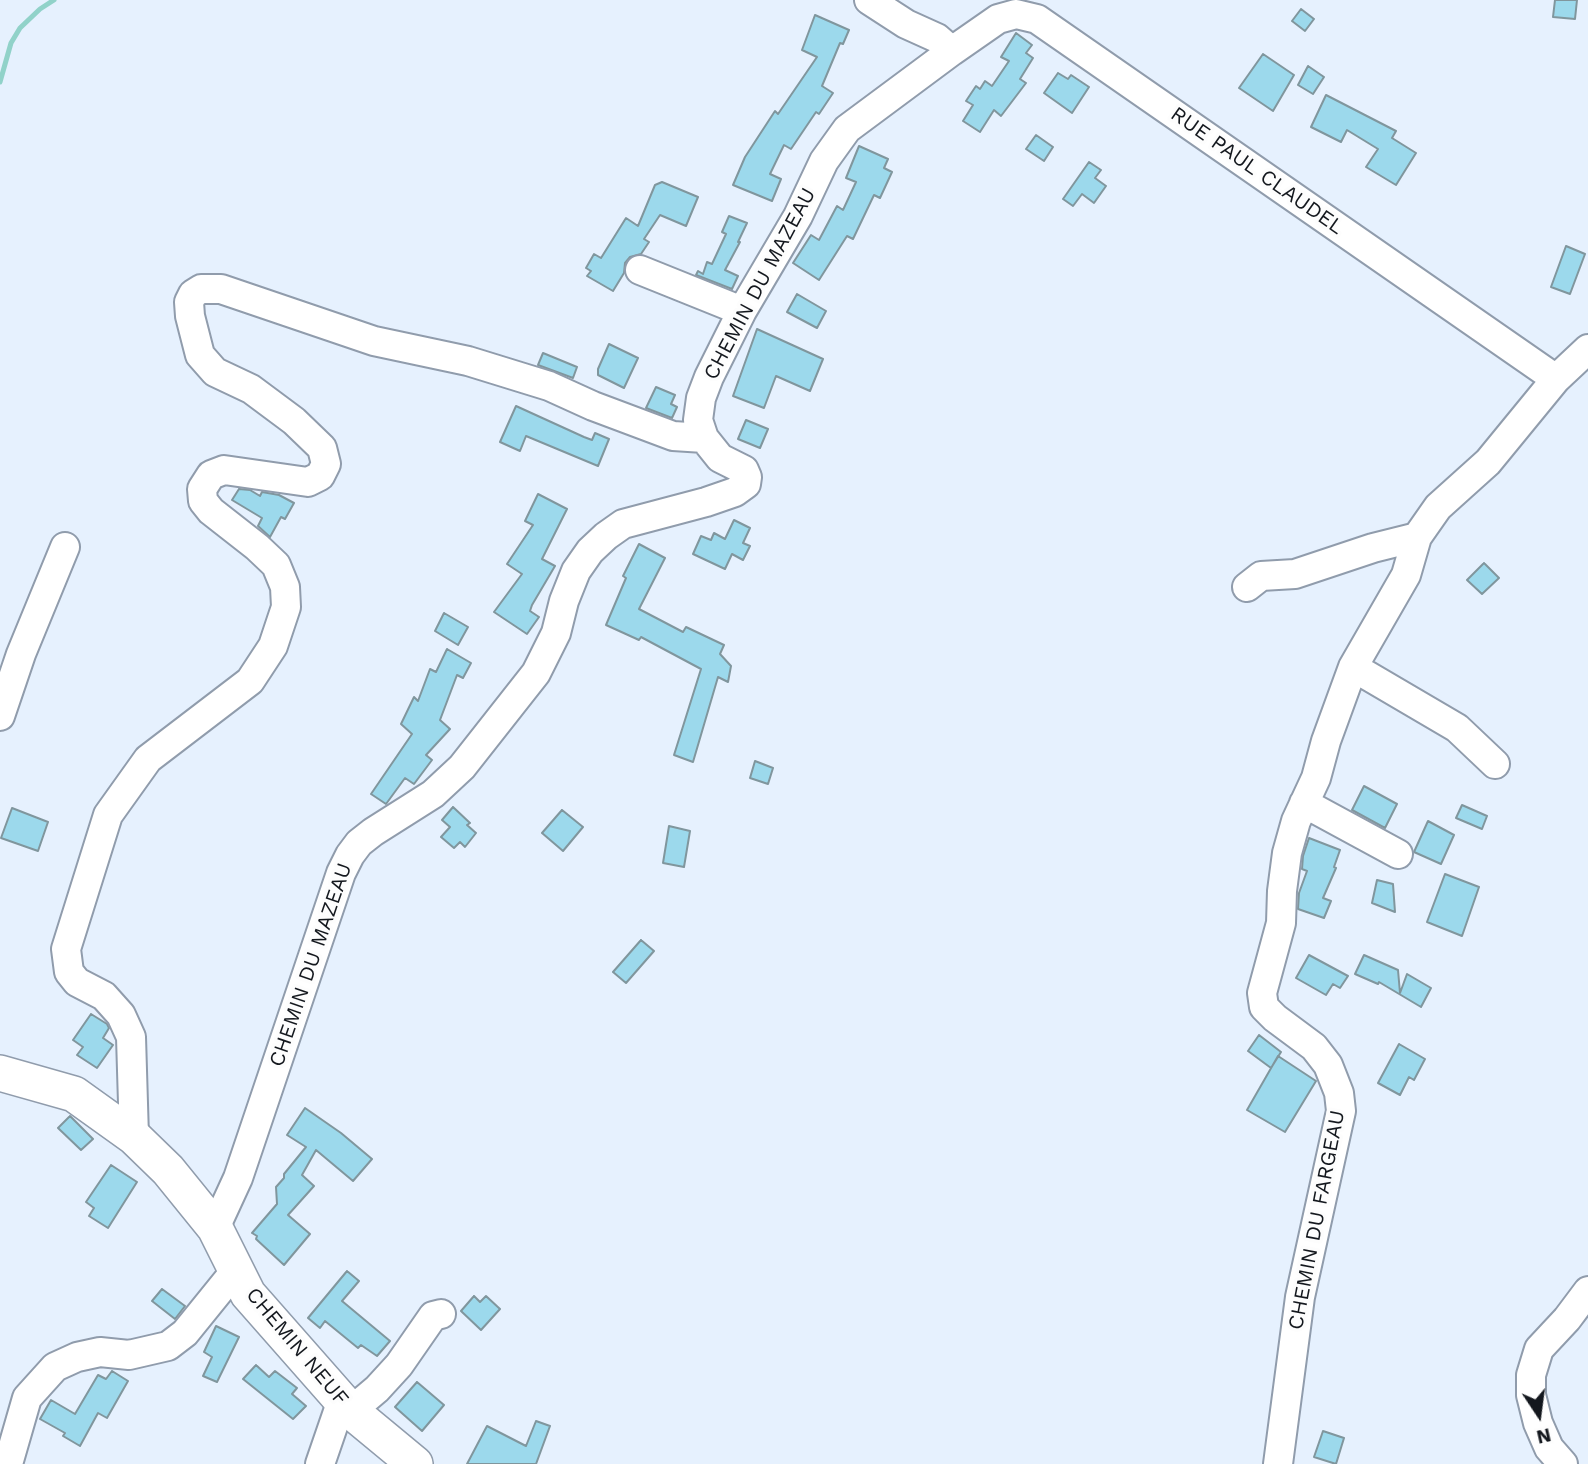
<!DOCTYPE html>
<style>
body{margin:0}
#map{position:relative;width:1588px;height:1464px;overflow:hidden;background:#e6f1fe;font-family:"Work Sans",sans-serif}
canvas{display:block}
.north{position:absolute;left:1504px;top:1380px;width:70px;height:70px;-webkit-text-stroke:5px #fdfdfd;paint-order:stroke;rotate:167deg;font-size:19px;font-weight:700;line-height:28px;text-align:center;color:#14181e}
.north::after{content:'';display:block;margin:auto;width:24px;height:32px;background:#14181e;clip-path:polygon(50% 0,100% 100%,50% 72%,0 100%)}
</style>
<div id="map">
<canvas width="1588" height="1464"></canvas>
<div class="north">N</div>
</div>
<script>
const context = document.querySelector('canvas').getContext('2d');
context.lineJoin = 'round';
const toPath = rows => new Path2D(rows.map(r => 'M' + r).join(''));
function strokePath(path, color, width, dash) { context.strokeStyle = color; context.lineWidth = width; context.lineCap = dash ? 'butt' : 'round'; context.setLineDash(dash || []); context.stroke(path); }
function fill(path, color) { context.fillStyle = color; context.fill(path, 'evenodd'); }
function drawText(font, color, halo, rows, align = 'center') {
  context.font = font + ' "Work Sans",sans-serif'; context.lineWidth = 7; context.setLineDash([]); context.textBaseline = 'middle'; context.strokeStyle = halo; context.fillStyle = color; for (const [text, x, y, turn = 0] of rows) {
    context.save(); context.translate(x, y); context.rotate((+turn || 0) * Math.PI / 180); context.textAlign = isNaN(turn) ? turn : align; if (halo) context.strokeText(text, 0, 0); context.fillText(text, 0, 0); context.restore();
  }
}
strokePath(toPath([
 [0,82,11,43,20,28,40,9,54,0]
]), '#91d2c9', 5);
const building = toPath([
 [1555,0,1577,0,1575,19,1553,17,1555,0],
 [1301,9,1314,19,1305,31,1292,21,1301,9],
 [815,15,849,30,843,44,840,43,822,86,833,93,819,114,816,112,791,149,784,145,770,174,781,179,772,201,733,185,745,157,775,111,778,114,817,57,802,50,815,15],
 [1016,33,1032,45,1026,53,1033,58,1020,79,1026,83,1001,116,994,110,980,132,963,121,973,105,966,101,976,86,980,89,985,81,992,86,1009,61,1001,57,1016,33],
 [1263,54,1294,75,1273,111,1239,88,1263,54],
 [1308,66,1324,77,1313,94,1298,85,1308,66],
 [1058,73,1068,79,1071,75,1089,87,1072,113,1044,93,1058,73],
 [1326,95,1396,131,1392,138,1416,153,1396,185,1366,167,1378,149,1347,130,1341,142,1311,127,1326,95],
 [1036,135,1053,147,1044,161,1026,149,1036,135],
 [859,146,888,159,884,168,892,172,880,198,874,195,853,239,847,236,819,280,793,263,811,235,819,240,837,206,843,210,856,182,846,178,859,146],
 [1089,162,1101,170,1095,178,1106,186,1094,203,1082,194,1073,206,1063,199,1089,162],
 [662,182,698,197,686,226,660,215,644,239,649,242,641,254,630,257,625,263,624,273,613,291,587,276,591,271,586,268,594,254,601,258,626,218,638,226,655,185,662,182],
 [729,216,747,223,738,242,740,242,725,270,738,276,732,289,696,275,698,271,703,274,707,262,712,264,726,234,722,232,729,216],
 [1566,246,1585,254,1570,294,1551,287,1566,246],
 [797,294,826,311,817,328,787,312,797,294],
 [757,329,823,359,810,391,776,376,764,408,733,396,757,329],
 [609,344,638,358,624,388,598,375,598,369,609,344],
 [543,353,577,367,573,378,538,365,543,353],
 [656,387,675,395,671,404,677,407,672,418,646,408,656,387],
 [516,406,584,437,592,440,595,433,609,439,598,466,526,436,520,451,500,442,516,406],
 [746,420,768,429,760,448,738,439,746,420],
 [239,489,250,490,260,496,262,492,279,495,294,503,285,519,281,517,270,537,258,526,262,518,232,500,239,489],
 [538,494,567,509,542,559,555,566,532,605,530,611,539,617,527,634,494,612,522,574,507,564,533,525,525,521,538,494],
 [734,520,750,528,743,543,750,546,743,560,732,554,725,569,693,554,701,536,711,540,714,533,725,539,734,520],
 [639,544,665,558,639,609,683,632,686,627,724,645,720,654,731,666,728,682,718,677,693,762,674,755,701,669,641,637,639,640,606,625,626,578,623,576,639,544],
 [1484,563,1499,578,1482,594,1467,580,1484,563],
 [444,613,468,627,458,645,435,631,444,613],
 [447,649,471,663,463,678,457,675,440,720,450,729,426,755,432,760,414,784,405,778,386,804,371,794,412,734,401,724,414,697,418,701,430,669,436,672,447,649],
 [755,761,773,768,768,784,750,778,755,761],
 [1364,786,1397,804,1385,828,1352,810,1364,786],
 [1462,805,1487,816,1482,829,1456,818,1462,805],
 [453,807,470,823,467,825,476,833,465,847,460,842,454,848,441,837,450,827,442,820,453,807],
 [12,808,48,822,38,851,1,838,12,808],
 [562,810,583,827,563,851,542,833,562,810],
 [1428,821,1454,835,1441,864,1414,852,1428,821],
 [669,826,690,831,684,867,663,863,669,826],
 [1309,838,1340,850,1334,867,1336,868,1323,898,1331,901,1324,918,1298,909,1299,893,1307,871,1302,869,1303,856,1309,838],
 [1445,874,1479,887,1462,936,1427,922,1445,874],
 [1377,880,1393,884,1395,912,1372,903,1377,880],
 [641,940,654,951,626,983,613,972,641,940],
 [1309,955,1348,976,1340,988,1333,984,1326,995,1296,978,1309,955],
 [1364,955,1398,970,1400,993,1407,974,1431,988,1421,1007,1379,982,1378,984,1355,974,1364,955],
 [91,1014,107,1024,109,1028,103,1038,113,1045,97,1068,77,1055,83,1047,73,1040,91,1014],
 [1259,1035,1281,1052,1271,1068,1248,1051,1259,1035],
 [1399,1044,1425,1059,1414,1080,1409,1077,1400,1095,1378,1083,1399,1044],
 [1278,1056,1316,1081,1285,1132,1247,1110,1278,1056],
 [305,1108,341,1133,372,1159,353,1181,316,1150,302,1175,314,1186,288,1215,310,1234,284,1265,256,1239,257,1236,252,1233,277,1204,276,1187,284,1178,284,1174,306,1147,287,1135,305,1108],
 [70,1116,93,1139,81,1150,58,1128,70,1116],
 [111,1165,137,1182,108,1228,89,1216,94,1208,86,1202,111,1165],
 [347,1271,359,1281,342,1301,390,1341,377,1356,361,1345,358,1348,325,1321,320,1328,308,1318,347,1271],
 [162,1289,185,1306,175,1319,152,1301,162,1289],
 [474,1296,480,1302,486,1296,500,1309,481,1330,461,1311,474,1296],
 [216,1326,239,1337,217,1382,203,1376,212,1357,204,1352,216,1326],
 [256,1365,269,1377,275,1371,297,1388,292,1394,306,1406,293,1419,243,1379,256,1365],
 [112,1371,128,1381,107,1418,98,1413,80,1446,63,1436,65,1433,40,1419,51,1400,75,1414,98,1375,106,1379,112,1371],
 [417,1382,444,1405,422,1431,395,1407,417,1382],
 [536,1421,550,1426,536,1464,467,1464,487,1426,526,1446,536,1421],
 [1323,1431,1344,1438,1336,1464,1314,1457,1323,1431]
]);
fill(building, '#9cd9ec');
strokePath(building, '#80969d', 2);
const minor = toPath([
 [952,51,998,19,1016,14,1037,19,1556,379],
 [640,270,742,311],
 [1247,587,1261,576,1295,574,1373,548,1417,537],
 [1353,667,1457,728,1495,764],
 [0,716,21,654,65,547],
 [1304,803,1398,854],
 [134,1137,131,1037,121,1015,104,996,77,982,69,972,66,949,108,815,148,759,250,681,273,646,286,607,285,587,276,565,257,547,211,511,203,501,202,489,211,475,224,470,308,482,320,476,326,464,322,448,294,421,251,389,215,372,200,355,190,316,189,302,193,294,201,289,221,289,374,341,468,361,549,386,593,406,673,436,704,438],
 [215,1228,238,1178,341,873,350,855,359,843,373,832,433,794,462,767,536,673,556,633,564,601,576,571,590,551,606,536,623,524,706,502,735,492,746,484,747,477,744,470,720,458,704,438,698,420,701,398,709,377,742,311,798,216,824,161,847,129,952,51,937,38,906,24,869,0],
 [351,1411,377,1389,399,1365,433,1316,441,1314],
 [8,1464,27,1398,55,1367,77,1357,100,1352,129,1355,168,1346,185,1333,236,1270],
 [320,1464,342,1400],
 [1278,1464,1300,1297,1341,1111,1339,1093,1328,1065,1314,1047,1275,1018,1264,1007,1262,993,1281,923,1282,891,1287,853,1296,821,1316,778,1326,741,1353,667,1406,575,1417,537,1438,507,1488,462,1556,379,1588,349],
 [1563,1464,1549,1448,1538,1423,1531,1395,1531,1375,1539,1349,1567,1319,1588,1291]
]);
const major = toPath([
 [0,1073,74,1094,134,1137,168,1170,215,1228,248,1294,351,1411,415,1464]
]);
strokePath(minor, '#909cac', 32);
strokePath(major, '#909cac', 38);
strokePath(minor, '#fff', 28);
strokePath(major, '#fff', 35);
drawText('21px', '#14181e', '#fdfdfd', [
 ["RUE PAUL CLAUDEL",1257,171,35],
 ["CHEMIN DU MAZEAU",760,284,-62],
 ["CHEMIN DU MAZEAU",311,965,-71],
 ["CHEMIN DU FARGEAU",1317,1220,-79],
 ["CHEMIN NEUF",297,1347,50]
]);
</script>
